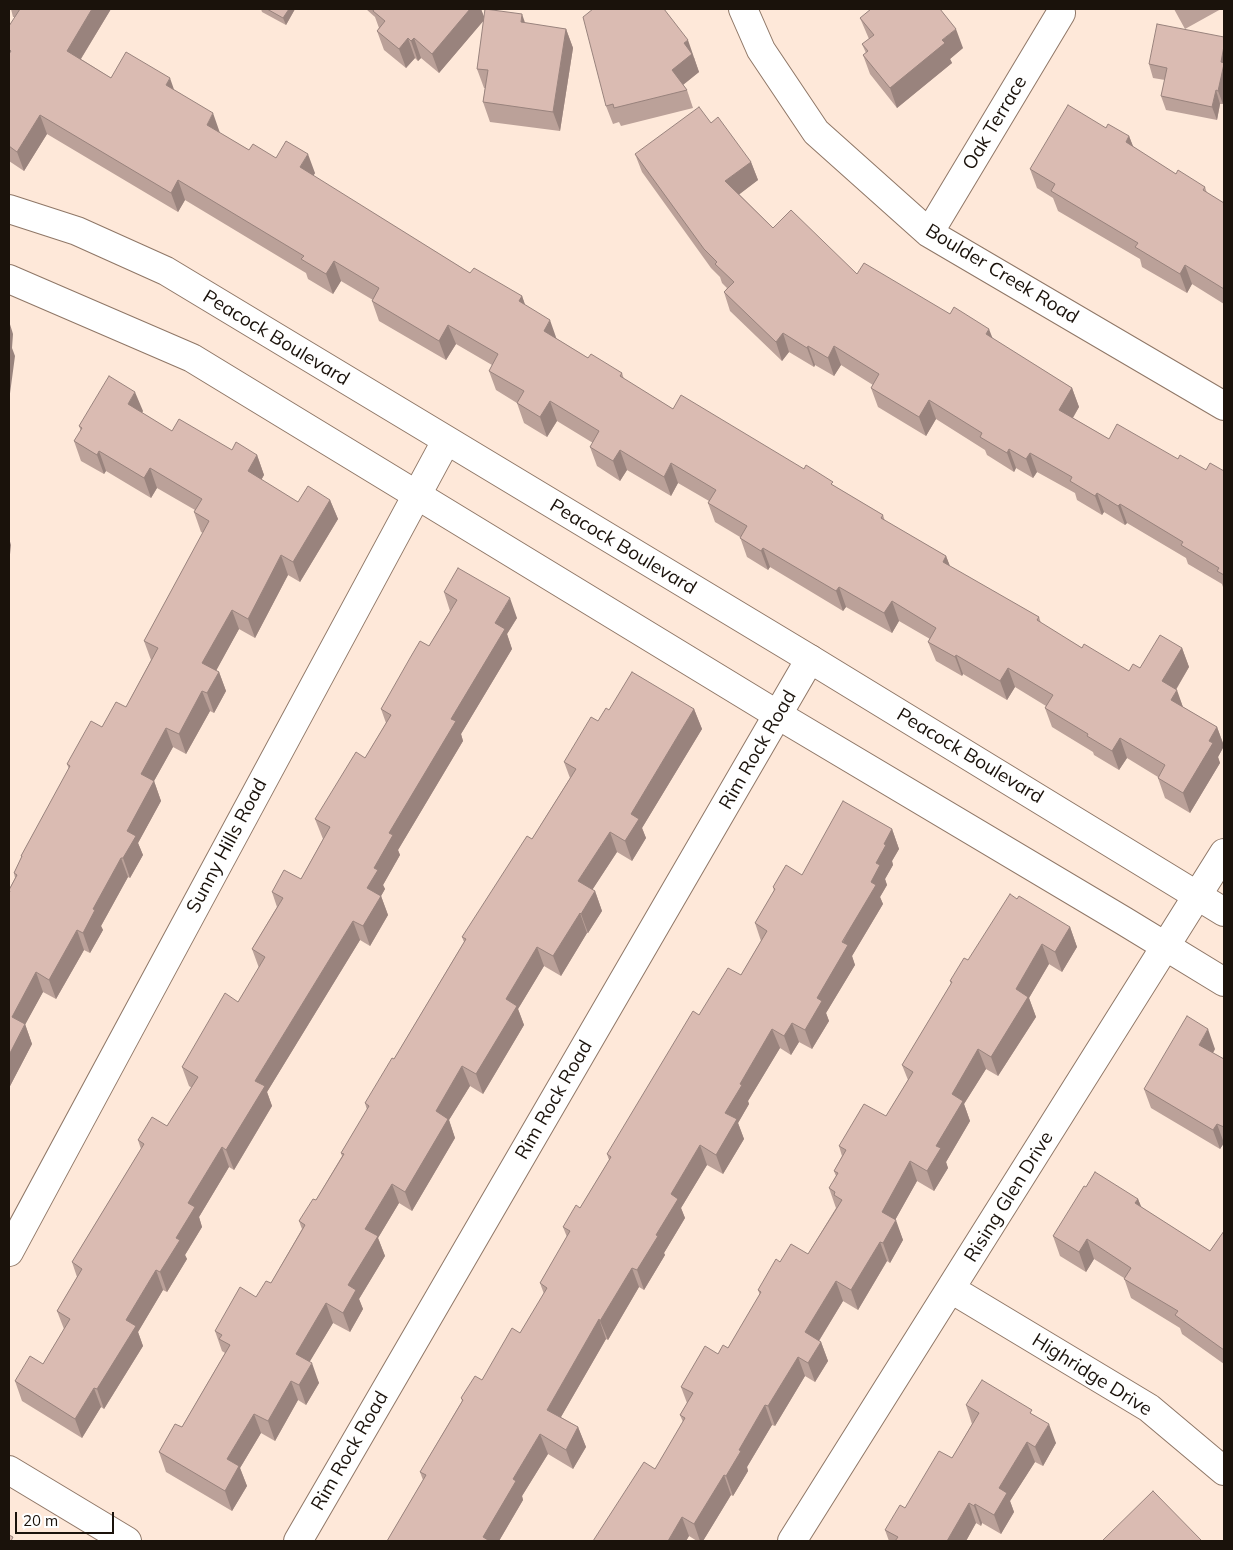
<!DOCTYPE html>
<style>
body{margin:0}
#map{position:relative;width:1233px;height:1550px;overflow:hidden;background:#fee8d9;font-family:Mulish,sans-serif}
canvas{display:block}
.frame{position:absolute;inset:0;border:10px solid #1a120b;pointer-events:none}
.scale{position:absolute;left:15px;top:1512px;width:99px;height:22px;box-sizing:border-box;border:2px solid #1a120b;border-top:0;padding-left:6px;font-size:15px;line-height:18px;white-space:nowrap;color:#1a120b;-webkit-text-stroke:4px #fff;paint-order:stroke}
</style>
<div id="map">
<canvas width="1233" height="1550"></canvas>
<div class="frame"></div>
<div class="scale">20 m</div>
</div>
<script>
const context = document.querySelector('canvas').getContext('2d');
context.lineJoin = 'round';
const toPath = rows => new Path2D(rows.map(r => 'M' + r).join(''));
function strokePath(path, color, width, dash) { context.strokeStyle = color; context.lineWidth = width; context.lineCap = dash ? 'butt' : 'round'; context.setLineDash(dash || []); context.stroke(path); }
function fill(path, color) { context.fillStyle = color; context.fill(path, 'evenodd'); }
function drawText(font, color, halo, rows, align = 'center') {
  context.font = font + ' Mulish,sans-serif'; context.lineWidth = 5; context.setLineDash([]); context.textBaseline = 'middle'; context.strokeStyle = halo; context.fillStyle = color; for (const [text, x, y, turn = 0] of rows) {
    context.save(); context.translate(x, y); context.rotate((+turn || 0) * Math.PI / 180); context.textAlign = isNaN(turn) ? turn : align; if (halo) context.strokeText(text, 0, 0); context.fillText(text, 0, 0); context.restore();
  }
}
const street = toPath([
 [743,9,761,50,816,132,929,233,1224,406],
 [929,233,1061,13],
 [9,1252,446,441],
 [951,1289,1149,1408,1224,1471],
 [9,1470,127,1541],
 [298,1541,810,659],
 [792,1541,1224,853]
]);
const secondary = toPath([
 [9,209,77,231,166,271,810,659,1224,912],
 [9,279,192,358,778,715,1124,921,1224,982]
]);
strokePath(street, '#8f7767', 30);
strokePath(secondary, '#8f7767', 30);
strokePath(street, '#fff', 28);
strokePath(secondary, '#fff', 28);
fill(toPath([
 [11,9,111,9,81,59,111,78,175,90,220,133,249,150,276,158,315,173,313,176,470,273,522,296,525,305,557,339,588,358,622,373,624,379,673,409,804,469,834,486,883,515,885,521,946,556,950,567,1039,617,1041,623,1082,648,1129,671,1140,668,1182,648,1189,667,1176,690,1183,707,1217,727,1224,746,1218,757,1220,763,1190,813,1165,798,1158,778,1158,777,1127,758,1119,770,1094,755,1093,752,1052,727,1045,708,1046,706,1015,687,1007,700,963,674,962,676,936,661,928,642,930,639,899,621,892,633,846,607,843,611,770,567,768,570,747,557,740,537,715,522,708,503,709,501,678,483,671,496,627,470,620,481,597,466,590,447,593,443,557,421,547,437,524,423,517,403,496,390,489,371,492,365,456,344,446,360,379,321,372,301,373,300,341,281,333,294,308,279,306,273,185,200,178,212,47,134,24,171,9,161,9,26,15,17,13,17],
 [261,9,295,9,286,25,262,12],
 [366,9,481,9,484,18,566,29,573,48,560,131,490,122,483,102,485,88,484,88,477,69,484,20,439,73,421,58,418,61,415,58,406,68,384,50,377,31,379,28,375,17],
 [1174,9,1221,9,1185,29],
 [860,18,963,48,950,59,952,63,897,108,870,74,863,55,866,53,862,44,869,39],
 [1224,37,1223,104,1220,104,1217,120,1166,110,1161,96,1165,80,1153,78,1149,64],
 [694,58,699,72,683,85,687,90,693,108,621,126,619,122,613,124,606,106,695,58],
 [711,123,751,162,758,180,739,194,773,228,857,274,950,314,993,339,1072,388,1079,407,1073,418,1109,439,1178,459,1206,470,1224,471,1224,590,1222,584,1188,564,1186,558,1127,523,1125,525,1104,512,1102,515,1077,500,1075,493,1037,472,1033,478,1016,468,1014,472,987,455,985,450,936,419,926,436,878,407,871,388,873,385,841,365,834,376,815,365,814,367,789,352,782,361,730,311,724,292,727,288,722,283,720,277,711,268,642,172,635,154],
 [1129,136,1133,147,1176,174,1205,187,1207,193,1224,203,1224,304,1192,284,1187,293,1142,267,1140,259,1058,211,1053,198,1037,188,1030,169],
 [143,411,142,413,172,431,232,450,257,455,264,475,261,480,298,502,330,500,338,519,300,582,288,575,255,638,239,629,216,670,219,672,226,691,214,713,210,711,186,754,173,747,154,781,161,801,138,843,143,855,130,878,128,877,101,926,103,930,90,953,84,950,56,999,43,992,25,1024,32,1044,9,1088,9,890,15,878,14,873,22,858,21,856,69,769,67,764,102,727,126,707,151,660,144,641,203,533,201,532,194,512,195,510,157,488,151,498,106,471,104,474,81,461,74,441,81,431,79,426],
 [444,592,517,618,507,634,512,649,461,734,463,741,398,850,400,855,383,885,385,889,381,896,388,915,370,946,360,940,267,1092,272,1106,234,1170,229,1167,199,1217,202,1227,185,1255,187,1259,167,1292,163,1290,138,1332,143,1346,104,1409,101,1407,82,1438,22,1401,15,1381,43,1364,64,1329,57,1311,77,1277,72,1262,141,1149,138,1140,167,1126,192,1088,189,1086,182,1067,238,1002,259,968,252,949,277,907,272,892,301,879,323,839,315,819,365,758,386,723,381,709,429,646,450,611],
 [694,709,702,729,642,828,646,838,632,861,617,852,592,890,595,891,602,911,588,933,587,933,561,976,544,966,518,1009,524,1025,483,1094,470,1086,449,1120,455,1138,412,1211,399,1203,378,1238,385,1256,359,1299,363,1309,350,1332,333,1323,309,1362,319,1383,306,1405,298,1400,275,1441,261,1433,240,1468,247,1486,232,1511,166,1472,159,1452,182,1427,225,1353,222,1351,215,1331,256,1297,271,1283,302,1229,299,1221,316,1200,342,1156,341,1153,367,1110,365,1103,394,1059,464,942,462,937,532,839,570,778,564,762,598,721,609,710],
 [892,829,899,849,892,861,893,865,885,879,887,885,880,897,883,904,852,956,855,965,826,1013,829,1021,812,1049,799,1042,791,1055,780,1048,748,1101,749,1104,738,1123,744,1139,723,1174,707,1165,681,1208,685,1218,664,1253,665,1255,644,1290,639,1287,608,1340,606,1339,561,1417,578,1427,586,1447,573,1469,548,1454,522,1496,523,1500,499,1541,387,1541,423,1480,420,1472,462,1401,461,1398,482,1380,520,1333,544,1294,540,1283,567,1237,563,1227,580,1208,609,1160,607,1154,699,1015,741,975,761,941,755,923,774,891,773,887,802,875],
 [1070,927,1077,947,1062,972,1049,964,1029,998,1036,1017,998,1076,986,1069,964,1104,970,1121,946,1162,948,1168,934,1191,917,1181,895,1220,903,1240,890,1263,887,1261,858,1310,843,1301,819,1341,821,1342,828,1361,815,1382,805,1376,775,1426,772,1425,747,1467,748,1471,733,1496,731,1495,703,1541,697,1541,689,1536,686,1541,593,1541,655,1469,683,1422,680,1415,687,1403,681,1387,718,1354,728,1348,760,1295,758,1290,780,1262,808,1254,836,1208,829,1188,836,1176,834,1171,842,1156,839,1146,886,1116,908,1080,902,1065,951,984,950,981,968,960],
 [1215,1049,1213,1053,1224,1059,1224,1143,1220,1149,1151,1108,1144,1089],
 [1086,1187,1138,1199,1141,1207,1210,1251,1224,1231,1224,1364,1182,1334,1180,1328,1131,1298,1124,1278,1094,1259,1086,1272,1060,1256,1053,1236],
 [966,1405,1034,1415,1056,1443,1043,1466,1035,1462,1010,1501,1014,1512,1001,1534,982,1523,981,1526,976,1523,966,1541,889,1541,885,1530,905,1508,952,1458,972,1424]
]), '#bba199');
fill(toPath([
 [92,9,111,9,74,70,67,51],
 [289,9,295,9,286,25,283,18],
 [470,9,481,9,485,19,439,73,432,54],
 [522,14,529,34,521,22],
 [566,29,573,48,560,131,553,112],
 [956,29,963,48,950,59,952,63,897,108,890,88,942,40],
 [408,38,415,58,406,68,399,49],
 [414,38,421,58,418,61,411,41],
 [688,40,699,72,679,88,672,70,684,43],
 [1224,46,1224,100,1223,104,1218,91,1221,62],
 [170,78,177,98,166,85],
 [1216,90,1220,104,1217,120,1212,107],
 [213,113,220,133,207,125],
 [40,115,47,134,24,171,17,152],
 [1129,136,1137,156,1126,142],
 [308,154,315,173,307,187,300,167],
 [751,162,758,180,732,200,725,181],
 [178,180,185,200,178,212,171,193],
 [334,261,341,281,333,294,326,274],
 [1185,265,1192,284,1187,293,1180,274],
 [522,296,529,316,519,301],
 [550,320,557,340,544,331],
 [9,321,13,334,12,348,15,356,9,401],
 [448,325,456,344,446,360,439,341],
 [989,329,996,347,986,334],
 [783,333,789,352,782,361,776,342],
 [808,346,815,365,814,367,807,348],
 [834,346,841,365,834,376,828,358],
 [1072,388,1079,407,1066,429,1059,410],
 [135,392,143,411,135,424,128,404],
 [929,400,936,419,926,436,919,417],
 [550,401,557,421,547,437,540,417],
 [1009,449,1016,468,1014,472,1007,453],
 [620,450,627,470,620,481,613,461],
 [99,451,106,471,104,474,97,455],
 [1030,453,1037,472,1033,478,1026,459],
 [257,455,264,475,255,491,248,471],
 [671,463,678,483,671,496,664,477],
 [150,468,157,488,151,498,144,478],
 [1097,493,1104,512,1102,515,1095,496],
 [330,500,338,519,300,582,293,562],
 [1120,504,1127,523,1125,525,1118,506],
 [9,538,11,545,9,564],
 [763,548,770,567,768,570,761,551],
 [281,555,288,575,255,638,248,619],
 [946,556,954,576,943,562],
 [839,587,846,607,843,611,836,591],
 [510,598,517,618,507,634,512,649,461,734,463,741,398,850,400,855,383,885,385,889,381,896,388,915,370,946,363,926,367,888,374,868,389,833,451,719,495,623],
 [892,601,899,621,892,633,884,613],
 [232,610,239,629,210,682,202,663],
 [1182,648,1189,667,1169,701,1162,681],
 [956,655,963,674,962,676,955,657],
 [1008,668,1015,687,1007,700,1000,681],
 [219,672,226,691,214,713,207,693],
 [1177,690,1184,710,1171,700],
 [202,691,210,711,186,754,179,734],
 [694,709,702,729,642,828,646,838,632,861,625,841,631,814],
 [1217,727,1224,746,1218,757,1220,763,1190,813,1183,793,1209,741],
 [166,728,173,747,154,781,161,801,138,843,143,855,130,878,123,858,127,831,141,774],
 [1120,738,1127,758,1119,770,1112,751],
 [892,829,899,849,892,861,893,865,885,879,887,885,880,897,883,904,852,956,855,965,826,1013,829,1021,812,1049,805,1030,817,998,871,882,876,863,884,844],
 [610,832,617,852,585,901,578,881],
 [121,858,128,877,101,926,103,930,90,953,83,933,93,909],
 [595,891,602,911,588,933,581,914],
 [580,913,587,933,561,976,553,956],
 [353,921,360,940,267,1092,272,1106,234,1170,226,1150,255,1081],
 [1070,927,1077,947,1062,972,1055,952],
 [77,930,84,950,56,999,49,980],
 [1042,944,1049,964,1029,998,1036,1017,998,1076,991,1057,1016,989],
 [537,947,544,966,518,1009,524,1025,483,1094,476,1074,506,999],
 [36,972,43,992,19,1036,12,1017],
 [792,1023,799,1042,791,1055,784,1036],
 [25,1024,32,1044,9,1088,9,1055],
 [772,1029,780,1048,748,1101,749,1104,738,1123,744,1139,723,1174,716,1155,725,1113,740,1084],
 [1208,1029,1215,1049,1206,1065,1199,1045],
 [978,1049,986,1069,964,1104,970,1121,946,1162,948,1168,934,1191,927,1171,936,1146,952,1094],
 [462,1066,470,1086,449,1120,455,1138,412,1211,405,1192,436,1111],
 [1217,1124,1224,1143,1220,1149,1213,1130],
 [700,1145,707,1165,681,1208,685,1218,664,1253,665,1255,644,1290,637,1270,656,1235,671,1194],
 [222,1147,229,1167,199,1217,202,1227,185,1255,187,1259,167,1292,160,1272,176,1238,188,1203],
 [910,1161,917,1181,889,1231,882,1212],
 [392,1184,399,1203,378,1238,385,1256,359,1299,363,1309,350,1332,343,1313,348,1285,365,1229],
 [1138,1199,1146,1218,1135,1203],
 [896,1220,903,1240,890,1263,883,1243],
 [1087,1239,1094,1259,1086,1272,1079,1252],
 [880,1242,887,1261,858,1310,851,1290],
 [632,1268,639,1287,608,1340,600,1321],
 [156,1270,163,1290,138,1332,143,1346,104,1409,97,1389,126,1320],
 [836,1281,843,1301,812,1352,805,1332],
 [326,1303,333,1323,303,1373,296,1354],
 [599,1319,606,1339,554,1429,547,1410],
 [821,1342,828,1361,815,1382,808,1363],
 [798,1357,805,1376,775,1426,768,1406],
 [312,1363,319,1383,306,1405,299,1385],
 [291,1381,298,1400,275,1441,268,1421],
 [94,1388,101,1407,82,1438,75,1419],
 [765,1405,772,1425,747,1467,748,1471,733,1496,726,1476,739,1450],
 [254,1414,261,1433,240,1468,247,1486,232,1511,225,1491,227,1459],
 [1049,1424,1056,1443,1043,1466,1035,1447],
 [578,1427,586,1447,573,1469,566,1450],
 [540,1434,548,1454,522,1496,523,1500,499,1541,484,1541,483,1537,513,1479],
 [1027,1442,1035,1462,1010,1501,1014,1512,1001,1534,994,1515,999,1488],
 [724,1475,731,1495,703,1541,700,1541,694,1524],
 [969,1503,976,1523,966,1541,947,1541],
 [975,1504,982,1523,981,1526,974,1506],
 [682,1517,689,1536,686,1541,668,1541]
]), '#99837d');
const building = toPath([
 [20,9,92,9,67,51,111,78,126,52,170,78,166,85,213,113,207,125,249,150,253,144,276,158,286,141,308,154,300,167,470,273,474,268,522,296,519,301,550,320,544,331,588,358,591,354,622,373,620,376,673,409,681,395,804,469,806,465,833,482,831,484,883,515,881,518,946,556,943,562,1039,617,1037,620,1082,648,1084,644,1129,671,1133,664,1140,668,1160,635,1182,648,1162,681,1177,690,1171,700,1217,727,1209,741,1213,743,1183,793,1158,778,1165,765,1120,738,1112,751,1087,736,1088,734,1045,708,1053,695,1008,668,1000,681,956,655,955,657,928,642,936,628,892,601,884,613,839,587,836,591,763,548,761,551,740,538,747,526,708,503,716,490,671,463,664,477,620,450,613,461,590,447,599,431,550,401,540,417,517,403,524,391,489,371,498,354,448,325,439,341,372,301,379,288,334,261,326,274,301,259,304,256,178,180,171,193,40,115,17,152,9,146,9,54,11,51,9,49,9,26,20,9],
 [267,9,289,9,283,18,267,9],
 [374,9,470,9,432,54,414,38,411,41,408,38,399,49,377,31,385,21,373,11,374,9],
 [485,9,522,14,521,22,566,29,553,112,483,102,488,70,477,69,485,9],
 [593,9,664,9,688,40,684,43,692,54,672,70,687,90,614,108,613,104,606,106,583,17,593,9],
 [871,9,940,9,956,29,942,40,945,43,890,88,863,55,868,51,862,44,874,35,860,18,871,9],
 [1157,24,1224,37,1224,46,1221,62,1224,63,1224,64,1218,91,1216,90,1212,107,1161,96,1167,68,1149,64,1157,24],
 [1068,105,1106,128,1108,124,1129,136,1126,142,1176,174,1178,170,1205,187,1203,190,1224,203,1224,289,1185,265,1180,274,1135,247,1138,243,1051,191,1055,184,1030,169,1068,105],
 [699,107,711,123,718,117,751,162,725,181,773,228,791,210,857,274,864,263,950,314,954,307,989,329,986,334,1072,388,1059,410,1109,439,1117,424,1178,459,1180,455,1206,470,1210,463,1224,471,1224,575,1217,571,1219,568,1181,545,1183,542,1120,504,1118,506,1097,493,1095,496,1070,481,1072,477,1030,453,1026,459,1009,449,1007,453,980,437,982,433,929,400,919,417,871,388,879,374,834,346,828,358,808,346,807,348,783,333,776,342,724,292,734,282,715,264,717,262,704,249,635,154,699,107],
 [109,376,135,392,128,404,172,431,179,419,232,450,236,442,257,455,248,471,298,502,308,486,330,500,293,562,281,555,248,619,232,610,202,663,219,672,207,693,202,691,179,734,166,728,141,774,154,781,127,831,136,836,123,858,121,858,93,909,95,910,83,933,77,930,49,980,36,972,12,1017,25,1024,9,1055,9,893,10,891,9,890,17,875,14,873,22,856,21,856,70,766,67,764,91,721,102,727,116,702,126,707,158,648,144,641,209,521,194,512,202,499,150,468,144,478,99,451,97,455,74,441,82,428,79,426,109,376],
 [458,568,510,598,495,623,505,629,451,719,456,721,389,833,393,835,374,868,378,870,367,888,381,896,363,926,353,921,255,1081,265,1086,226,1150,222,1147,188,1203,195,1207,176,1238,180,1240,160,1272,156,1270,126,1320,136,1326,97,1389,94,1388,75,1419,15,1381,30,1356,43,1364,70,1319,57,1311,82,1269,72,1262,144,1144,138,1140,152,1117,167,1126,198,1077,182,1067,225,993,238,1002,265,957,252,949,283,898,272,892,284,870,301,879,330,827,315,819,356,752,365,758,391,715,381,709,410,658,420,641,429,646,457,600,444,592,458,568],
 [632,672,694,709,631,814,639,819,625,841,610,832,578,881,595,891,581,914,580,913,553,956,537,947,506,999,517,1006,476,1074,462,1066,436,1111,448,1119,405,1192,392,1184,365,1229,378,1236,348,1285,356,1290,343,1313,326,1303,296,1354,312,1363,299,1385,291,1381,268,1421,254,1414,227,1459,239,1466,225,1491,159,1452,175,1424,182,1427,230,1345,219,1339,222,1335,215,1331,240,1287,256,1297,266,1281,271,1283,305,1225,299,1221,313,1199,316,1200,344,1154,341,1153,369,1106,365,1103,392,1058,394,1059,466,939,462,937,527,836,532,839,576,769,564,762,591,717,598,721,606,708,609,710,632,672],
 [843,801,892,829,884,844,886,845,876,863,880,865,871,882,876,885,842,942,848,945,817,998,822,1001,805,1030,792,1023,784,1036,772,1029,740,1084,742,1085,725,1113,737,1119,716,1155,700,1145,671,1194,678,1199,656,1235,658,1236,637,1270,632,1268,600,1321,599,1319,547,1410,578,1427,566,1450,540,1434,513,1479,516,1481,483,1537,488,1540,487,1541,387,1541,426,1475,420,1472,463,1400,461,1398,475,1376,482,1380,512,1328,520,1333,547,1288,540,1283,570,1231,563,1227,576,1205,580,1208,611,1157,607,1154,693,1011,699,1015,728,968,741,975,767,931,755,923,775,889,773,887,786,865,802,875,843,801],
 [1010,894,1017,899,1019,896,1070,927,1055,952,1042,944,1016,989,1028,997,991,1057,978,1049,952,1094,963,1101,936,1146,941,1148,927,1171,910,1161,882,1212,896,1220,883,1243,880,1242,851,1290,836,1281,805,1332,821,1342,808,1363,798,1357,768,1406,765,1405,739,1450,741,1451,726,1476,724,1475,694,1524,682,1517,668,1541,593,1541,644,1462,655,1469,685,1418,680,1415,693,1393,681,1387,705,1346,718,1354,723,1345,728,1348,761,1292,758,1290,776,1259,780,1262,791,1244,808,1254,842,1200,834,1195,835,1192,829,1188,838,1173,834,1171,846,1150,839,1146,864,1104,886,1116,913,1072,902,1065,952,982,950,981,964,958,968,960,1010,894],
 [1187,1016,1208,1029,1199,1045,1224,1059,1224,1127,1217,1124,1213,1130,1144,1089,1187,1016],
 [1095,1172,1138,1199,1135,1203,1210,1251,1224,1231,1224,1350,1175,1315,1178,1311,1124,1279,1131,1268,1087,1239,1079,1252,1053,1236,1084,1186,1086,1187,1095,1172],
 [982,1380,1032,1410,1030,1413,1049,1424,1035,1447,1027,1442,999,1488,1007,1493,994,1515,975,1504,974,1506,969,1503,947,1541,895,1541,898,1537,885,1530,900,1505,905,1508,939,1451,952,1458,979,1413,966,1405,982,1380],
 [1153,1491,1202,1541,1102,1541,1153,1491],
 [9,1535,13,1537,11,1541,9,1541,9,1535]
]);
fill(building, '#dabbb2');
strokePath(building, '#99837d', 1);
drawText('19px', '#1a120b', '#fff', [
 ["Oak Terrace",995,123,-59],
 ["Boulder Creek Road",1002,274,31],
 ["Peacock Boulevard",276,338,31],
 ["Peacock Boulevard",623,547,31],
 ["Rim Rock Road",758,750,-60],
 ["Peacock Boulevard",970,756,31],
 ["Sunny Hills Road",227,846,-62],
 ["Rim Rock Road",554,1100,-60],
 ["Rising Glen Drive",1009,1197,-58],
 ["Highridge Drive",1092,1375,32],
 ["Rim Rock Road",350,1451,-60]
]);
</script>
